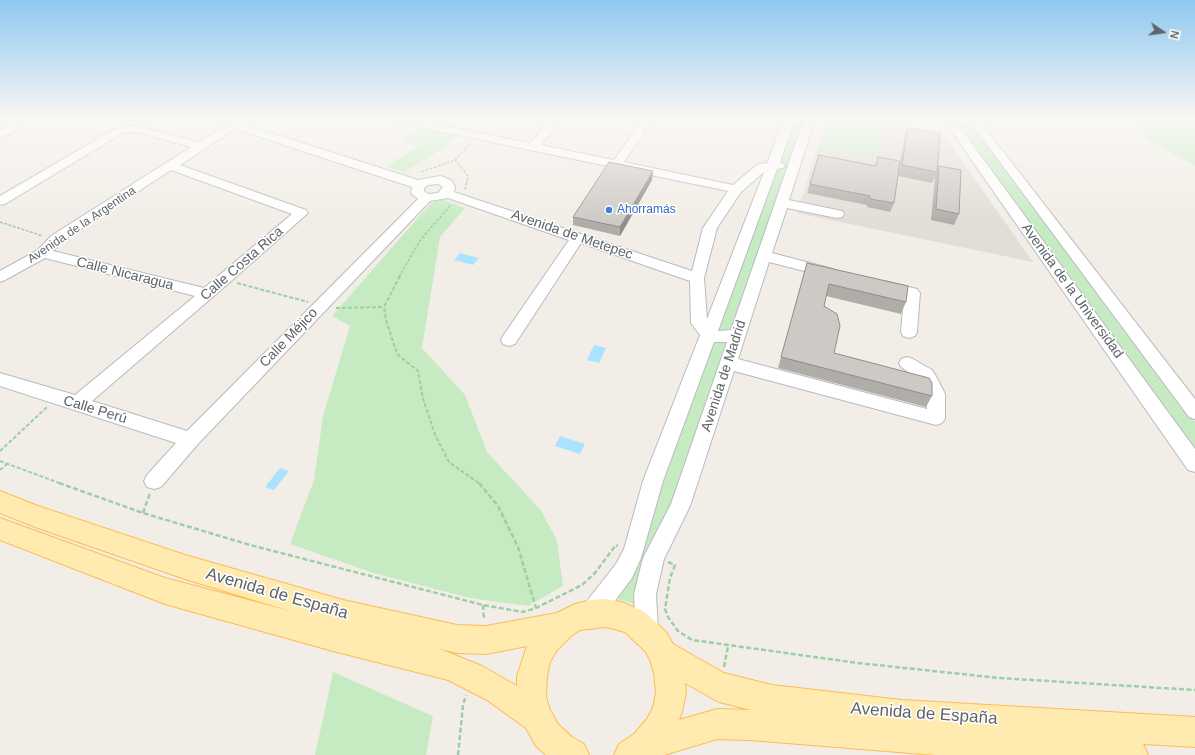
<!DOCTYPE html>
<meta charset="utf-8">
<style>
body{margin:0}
#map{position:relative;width:1195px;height:755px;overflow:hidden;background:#f2eee7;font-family:Helvetica,sans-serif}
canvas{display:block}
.north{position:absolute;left:1143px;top:12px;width:40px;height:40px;-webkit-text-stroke:3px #fff;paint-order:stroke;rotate:103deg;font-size:11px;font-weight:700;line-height:16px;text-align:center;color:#5e6469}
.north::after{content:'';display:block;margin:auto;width:14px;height:18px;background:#5e6469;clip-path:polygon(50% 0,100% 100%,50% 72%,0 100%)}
</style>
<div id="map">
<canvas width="1195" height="755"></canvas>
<div class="north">N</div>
</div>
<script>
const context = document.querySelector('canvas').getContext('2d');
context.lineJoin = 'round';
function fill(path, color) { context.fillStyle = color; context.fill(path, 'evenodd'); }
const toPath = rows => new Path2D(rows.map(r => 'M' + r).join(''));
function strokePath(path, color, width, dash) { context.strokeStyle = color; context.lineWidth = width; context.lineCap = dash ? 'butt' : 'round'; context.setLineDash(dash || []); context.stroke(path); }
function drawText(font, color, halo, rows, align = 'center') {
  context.font = font + ' Helvetica,sans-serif'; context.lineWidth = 3; context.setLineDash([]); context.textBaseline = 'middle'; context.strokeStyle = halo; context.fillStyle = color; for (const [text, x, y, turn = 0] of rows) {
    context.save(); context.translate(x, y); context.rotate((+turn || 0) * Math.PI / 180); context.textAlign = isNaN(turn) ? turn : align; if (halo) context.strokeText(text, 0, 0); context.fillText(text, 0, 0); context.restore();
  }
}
fill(toPath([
 [827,119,888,119,895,120,895,125,942,131,941,139,948,141,1033,262,797,213]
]), '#e2ddd6');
fill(toPath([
 [794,119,805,119,672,504,645,561,634,604,614,598,661,485],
 [828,119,882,119,876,157,821,148],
 [951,119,967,119,1195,422,1195,455],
 [1129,119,1195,119,1195,165,1166,150,1145,137,1138,126],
 [418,128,459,135,446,146,405,172,386,167,418,146,402,142],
 [441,199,465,208,440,237,422,348,465,395,487,452,540,509,557,540,563,586,528,606,470,598,373,573,290,544,314,480,323,416,350,326,332,316,431,203],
 [333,672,433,716,426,755,315,755]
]), '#c6ebc2');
fill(toPath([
 [460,253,479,258,473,265,454,260],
 [594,345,606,348,599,363,587,360],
 [560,436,585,444,580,454,555,446],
 [280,468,289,471,274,490,265,487]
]), '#aae3ff');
const minor = toPath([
 [15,119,27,119,13,132,0,138,0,130,15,119],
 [236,119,248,119,243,124,418,180,440,176,444,177,452,181,455,187,454,192,692,271,703,228,728,191,395,122,389,119,409,119,530,143,551,119,562,119,541,145,614,160,643,119,653,119,624,162,733,185,758,164,767,163,784,119,795,119,780,162,785,165,783,168,777,169,718,331,731,330,804,119,815,119,789,200,837,210,842,211,844,214,842,217,837,218,787,208,772,253,833,269,835,272,833,275,828,277,769,262,738,359,927,409,927,394,920,380,901,367,899,363,901,359,907,357,913,359,932,370,937,378,945,394,945,418,942,423,936,425,734,371,690,506,664,559,656,594,658,632,655,640,647,643,639,640,636,632,634,594,643,558,671,504,727,342,714,342,663,481,641,558,632,578,599,622,591,625,583,622,580,614,583,606,616,564,624,549,643,481,700,335,691,323,690,281,581,243,515,344,509,346,503,344,501,340,503,336,569,240,448,198,430,201,197,445,161,487,154,489,147,487,144,481,147,475,176,443,0,386,0,373,75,395,195,296,45,258,5,280,0,282,0,271,38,250,51,236,191,147,137,132,128,132,121,134,5,204,0,205,0,196,113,130,128,126,137,126,199,142,236,119],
 [235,129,412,187,411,193,418,199,187,431,92,401,230,282,308,213,306,210,180,165,235,129],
 [171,170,292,214,204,288,53,251,61,242,171,170],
 [764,172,707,319,704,278,717,228,741,192,764,172],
 [438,184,443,187,438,193,428,194,424,191,424,188,428,185,438,184],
 [943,119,954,119,1195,449,1195,472,1188,470,943,119],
 [968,119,978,119,1195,399,1195,419,1189,417,968,119],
 [884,281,917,289,920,293,917,332,915,336,909,338,903,336,901,332,904,296,879,290,877,286,879,282,884,281]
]);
const major = toPath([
 [0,491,38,506,185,555,343,600,457,625,486,626,557,613,575,604,591,600,606,599,621,602,645,612,666,632,673,644,724,673,772,685,902,700,1195,717,1195,747,1143,744,1148,755,935,755,750,740,717,739,664,755,614,755,619,744,634,734,647,719,653,708,656,692,654,673,650,660,646,652,625,632,606,627,580,630,571,636,557,650,550,662,547,676,546,697,550,710,558,724,572,737,584,744,589,755,546,755,536,746,526,728,487,700,448,680,333,651,165,604,0,540,0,518,165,578,290,611,185,579,35,527,0,513,0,491],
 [527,646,517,676,517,686,482,666,440,649,457,653,486,654,527,646],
 [685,683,719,702,751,710,717,709,679,720,682,712,686,692,685,683]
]);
strokePath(minor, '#b7babf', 2);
strokePath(major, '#fdbc54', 2);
strokePath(toPath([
 [1190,119,1195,121],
 [455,160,468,176,465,190],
 [421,172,455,160,470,144],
 [0,222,43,236],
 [399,277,421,239,451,205]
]), '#9ccfa5', 1.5, [3, 1.5]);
strokePath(toPath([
 [400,276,384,307,386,320,397,354,418,371,423,399,436,437,449,462,480,484],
 [237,283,308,302],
 [336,308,384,307],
 [0,451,47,407],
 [0,461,62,484],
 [0,470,7,464]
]), '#9ccfa5', 2, [4, 2]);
strokePath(toPath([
 [59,483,143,513,250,545,483,605,523,612,536,608,582,585,595,573,616,545,618,546],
 [479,483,498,506,518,547,536,608],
 [143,513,150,493],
 [668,562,675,565,670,578,665,609,668,617,678,631,692,640,858,663,999,678,1195,690],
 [483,605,484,620],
 [724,667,728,646],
 [458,755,463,705,466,695]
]), '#9ccfa5', 2.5, [5, 2.5]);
fill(minor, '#fff');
fill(major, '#ffeaaf');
fill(toPath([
 [908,128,937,171,939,166,959,214,954,225,931,220,935,177,932,183,898,176,904,139],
 [819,155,875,166,878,157,894,203,890,212,867,207,867,205,807,193],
 [652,180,620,236,573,225,573,217],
 [804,274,906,302,901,314,826,296,824,306,834,353,932,396,926,407,778,368]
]), '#b0ada9');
fill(toPath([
 [653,171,652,180,620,236,620,227]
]), '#908d89');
const building = toPath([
 [908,128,940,134,937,172,902,165,908,128],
 [819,155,876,166,878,157,900,161,894,203,870,199,870,196,810,184,819,155],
 [609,162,653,171,620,227,573,217,609,162],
 [939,166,961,170,959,214,936,209,939,166],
 [807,263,908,286,906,302,829,284,824,306,837,314,840,326,834,353,929,378,932,383,932,396,781,357,807,263]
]);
fill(building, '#cdc9c4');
strokePath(building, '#908d89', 1);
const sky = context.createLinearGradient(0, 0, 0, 224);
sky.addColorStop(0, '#8fc7f1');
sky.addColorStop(0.53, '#f9f7f4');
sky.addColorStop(1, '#f9f7f400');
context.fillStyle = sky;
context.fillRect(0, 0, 1195, 224);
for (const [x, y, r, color] of [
 [609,210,4,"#3f7fe0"]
]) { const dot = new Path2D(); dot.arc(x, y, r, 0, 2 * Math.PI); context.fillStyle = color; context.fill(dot); strokePath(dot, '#fff', 1.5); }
drawText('12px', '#366cbe', '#fff', [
 ["Ahorramás",617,210]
], 'left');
drawText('12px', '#5e6469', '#fff', [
 ["Avenida de la Argentina",82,225,-34]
]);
drawText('14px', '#5e6469', '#fff', [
 ["Avenida de Metepec",572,235,19],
 ["Calle Costa Rica",242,264,-41],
 ["Calle Nicaragua",125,274,14],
 ["Avenida de la Universidad",1072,291,54],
 ["Calle Méjico",289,338,-46],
 ["Avenida de Madrid",724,376,-72],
 ["Calle Perú",95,410,17]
]);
drawText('17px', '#5e6469', '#fff', [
 ["Avenida de España",277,594,16],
 ["Avenida de España",924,714,4]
]);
</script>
